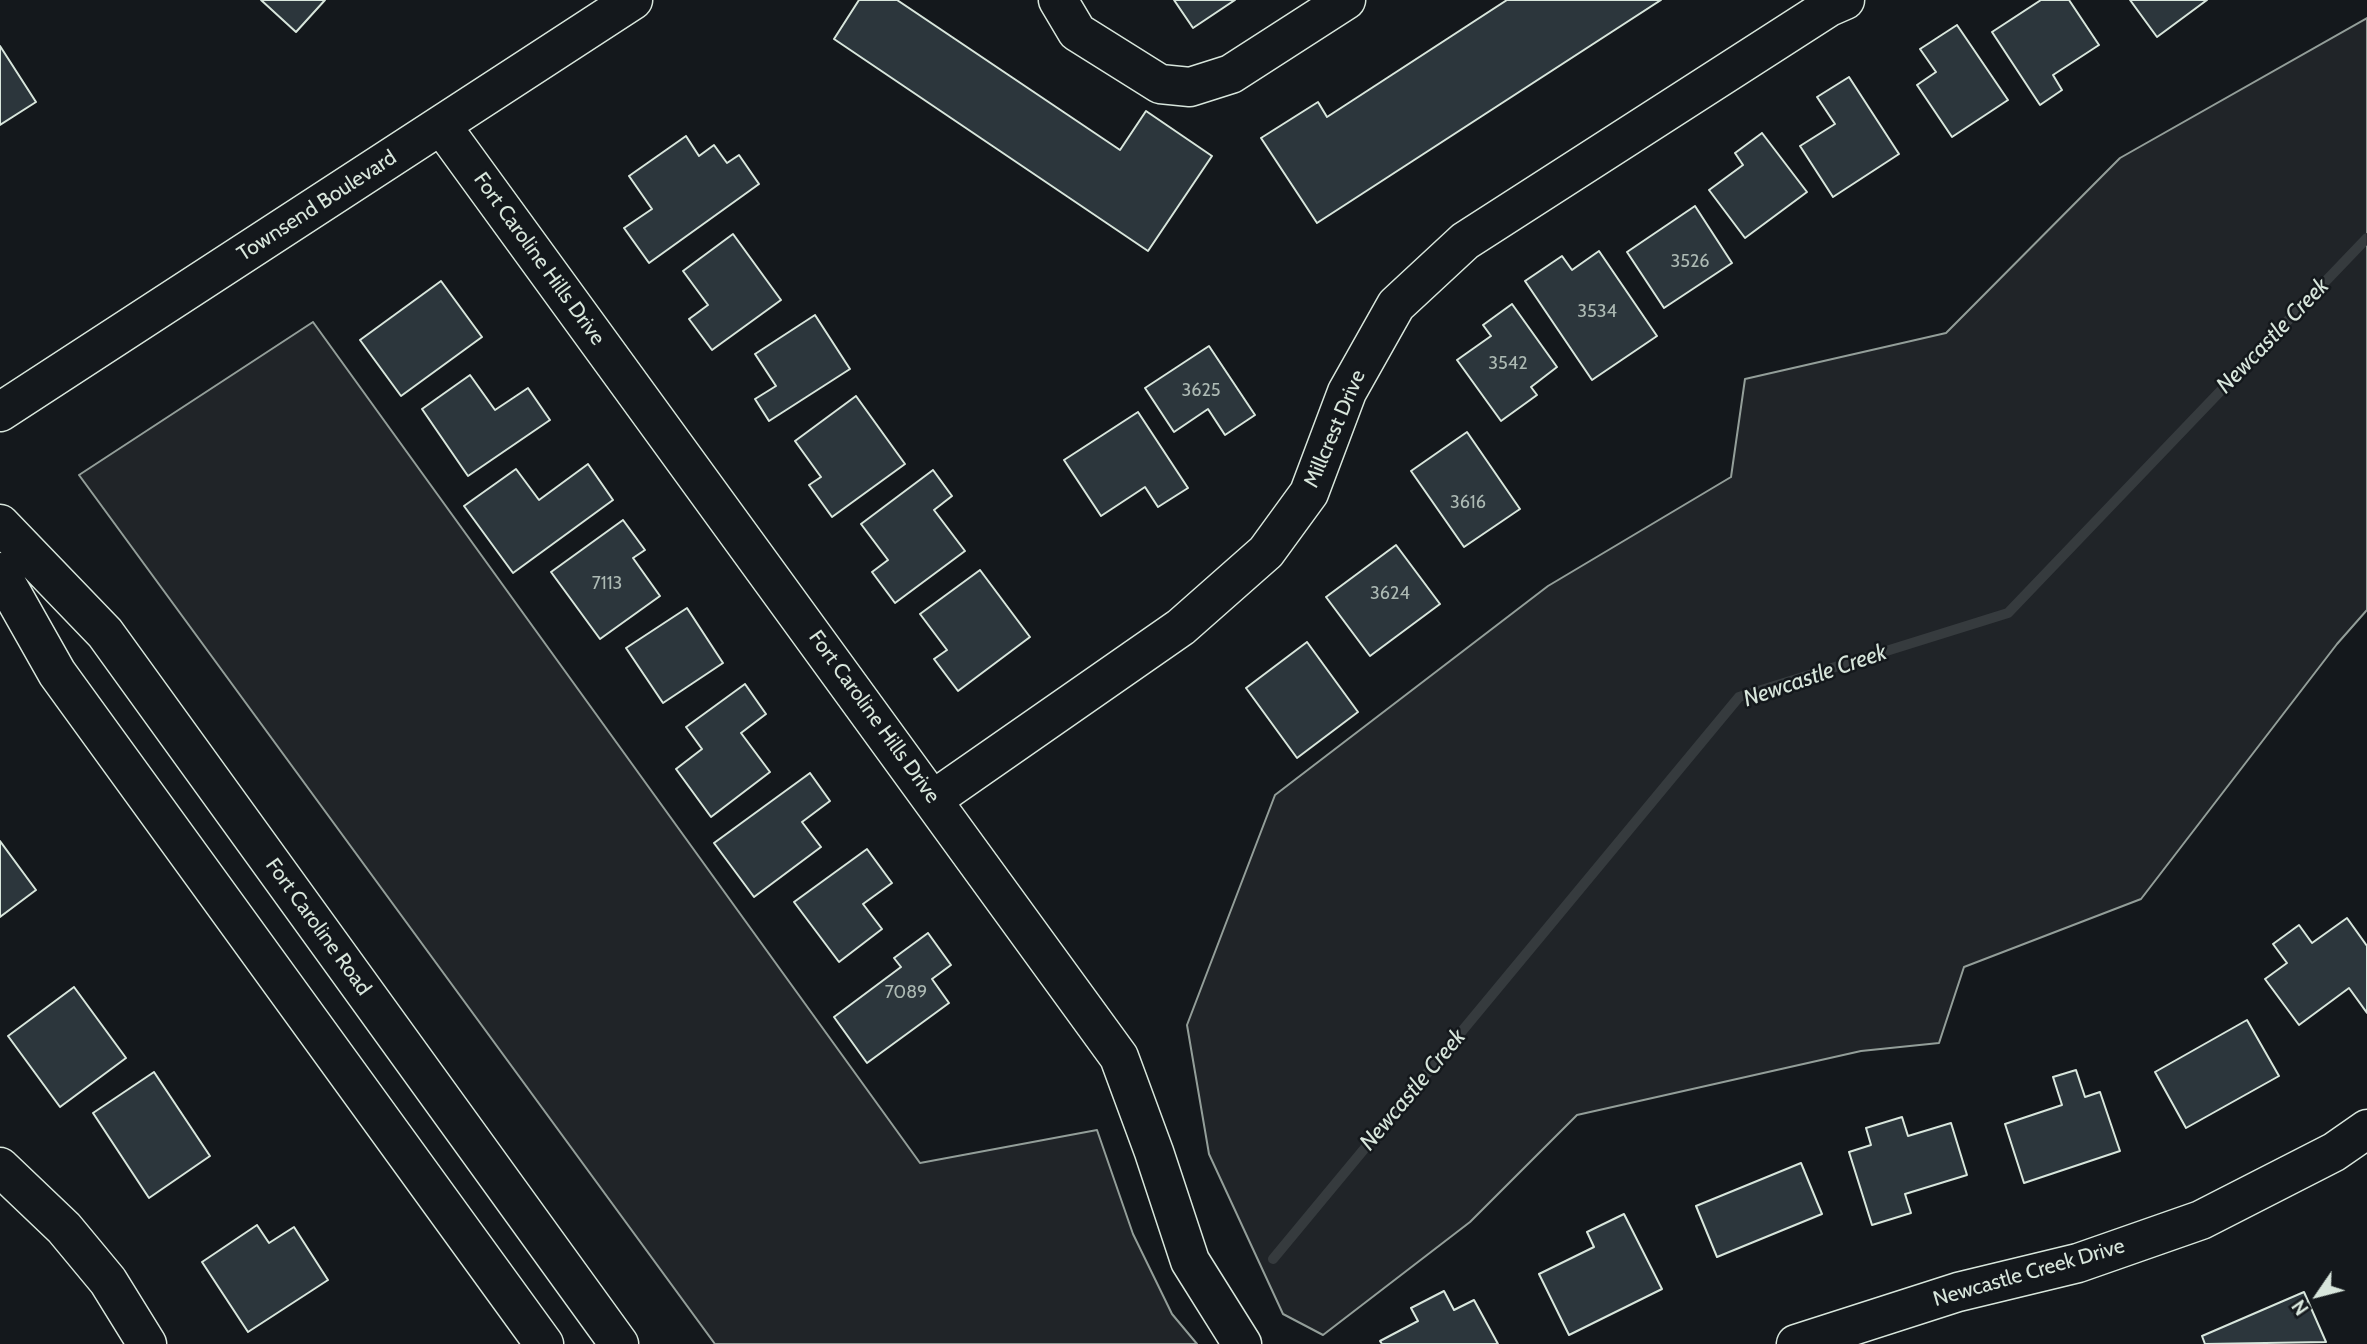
<!DOCTYPE html>
<style>
body{margin:0}
#map{position:relative;width:2367px;height:1344px;overflow:hidden;background:#14181c;font-family:Cabin,sans-serif}
canvas{display:block}
.north{position:absolute;left:2283px;top:1260px;width:70px;height:70px;-webkit-text-stroke:5px #14181c;paint-order:stroke;rotate:235deg;font-size:19px;font-weight:700;line-height:28px;text-align:center;color:#d8e6dc}
.north::after{content:'';display:block;margin:auto;width:24px;height:32px;background:#d8e6dc;clip-path:polygon(50% 0,100% 100%,50% 72%,0 100%)}
</style>
<div id="map">
<canvas width="2367" height="1344"></canvas>
<div class="north">N</div>
</div>
<script>
const context = document.querySelector('canvas').getContext('2d');
context.lineJoin = 'round';
function fill(path, color) { context.fillStyle = color; context.fill(path, 'evenodd'); }
const toPath = rows => new Path2D(rows.map(r => 'M' + r).join(''));
function strokePath(path, color, width, dash) { context.strokeStyle = color; context.lineWidth = width; context.lineCap = dash ? 'butt' : 'round'; context.setLineDash(dash || []); context.stroke(path); }
function drawText(font, color, halo, rows, align = 'center') {
  context.font = font + ' Cabin,sans-serif'; context.lineWidth = 5; context.setLineDash([]); context.textBaseline = 'middle'; context.strokeStyle = halo; context.fillStyle = color; for (const [text, x, y, turn = 0] of rows) {
    context.save(); context.translate(x, y); context.rotate((+turn || 0) * Math.PI / 180); context.textAlign = isNaN(turn) ? turn : align; if (halo) context.strokeText(text, 0, 0); context.fillText(text, 0, 0); context.restore();
  }
}
const green = toPath([
 [2367,18,2367,610,2337,644,2141,899,1964,967,1939,1043,1861,1051,1577,1115,1470,1222,1323,1335,1283,1314,1209,1154,1187,1025,1275,795,1548,586,1731,477,1745,379,1946,333,2120,158,2367,18],
 [313,322,920,1163,1097,1130,1133,1234,1172,1314,1197,1344,715,1344,79,475,313,322]
]);
fill(green, '#202428');
strokePath(green, '#939e99', 2);
strokePath(toPath([
 [1273,1259,1739,697,2008,613,2367,238]
]), '#363b3e', 10);
const building = toPath([
 [261,0,325,0,296,32,261,0],
 [859,0,897,0,1120,150,1146,111,1212,156,1148,251,834,39,859,0],
 [1174,0,1235,0,1193,28,1174,0],
 [1507,0,1661,0,1317,223,1261,138,1318,102,1327,117,1507,0],
 [2041,0,2069,0,2099,45,2053,75,2062,90,2040,105,1992,32,2041,0],
 [2130,0,2207,0,2157,37,2130,0],
 [1957,25,2008,100,1952,137,1917,85,1936,72,1920,49,1957,25],
 [0,46,36,102,0,125,0,46],
 [1849,77,1899,154,1833,197,1800,146,1835,124,1817,97,1849,77],
 [1762,133,1807,192,1745,238,1709,190,1743,165,1735,153,1762,133],
 [686,136,699,156,714,145,727,163,739,155,759,184,649,263,624,228,652,209,629,176,686,136],
 [1695,206,1732,263,1664,308,1627,252,1695,206],
 [733,234,781,300,712,350,689,319,708,305,683,271,733,234],
 [1599,251,1657,336,1592,380,1525,281,1562,256,1572,270,1599,251],
 [441,281,482,337,401,396,360,340,441,281],
 [1512,304,1557,367,1531,387,1537,395,1501,421,1457,360,1491,336,1483,325,1512,304],
 [815,315,850,369,769,421,755,399,776,386,755,354,815,315],
 [1209,346,1255,415,1225,435,1208,409,1174,432,1145,388,1209,346],
 [470,375,495,410,528,388,550,420,468,476,422,409,470,375],
 [856,396,905,464,832,517,809,485,821,477,795,441,856,396],
 [1138,412,1188,488,1158,507,1145,487,1101,516,1064,460,1138,412],
 [1467,432,1520,509,1464,547,1411,471,1467,432],
 [588,464,613,500,513,573,464,506,516,469,539,500,588,464],
 [933,470,952,496,934,510,965,551,895,603,872,572,888,560,861,524,933,470],
 [623,520,645,550,633,558,660,596,600,639,551,572,623,520],
 [1396,545,1440,604,1370,656,1326,597,1396,545],
 [980,570,1030,637,958,691,934,659,947,650,920,614,980,570],
 [687,608,723,663,663,703,626,648,687,608],
 [1307,642,1358,712,1297,758,1246,688,1307,642],
 [745,684,766,714,741,733,770,772,711,817,676,769,702,749,686,727,745,684],
 [810,773,830,801,802,822,821,847,754,897,714,843,810,773],
 [0,841,36,890,0,917,0,841],
 [867,849,892,883,863,904,882,929,839,962,794,902,867,849],
 [2347,918,2367,946,2367,1013,2349,988,2299,1025,2265,979,2287,963,2273,944,2299,925,2312,943,2347,918],
 [928,933,951,965,932,979,949,1003,867,1063,834,1017,901,967,894,958,928,933],
 [74,987,126,1058,60,1107,8,1036,74,987],
 [2247,1020,2279,1076,2186,1128,2155,1072,2247,1020],
 [2076,1070,2085,1097,2100,1092,2120,1151,2024,1183,2005,1124,2062,1105,2053,1077,2076,1070],
 [154,1072,210,1156,149,1198,93,1113,154,1072],
 [1902,1117,1908,1136,1951,1123,1967,1175,1905,1194,1911,1213,1872,1225,1849,1152,1871,1145,1866,1128,1902,1117],
 [1801,1163,1822,1214,1717,1257,1696,1206,1801,1163],
 [1624,1214,1662,1289,1569,1335,1539,1274,1594,1247,1587,1232,1624,1214],
 [257,1225,269,1243,294,1227,328,1280,248,1332,202,1262,257,1225],
 [1444,1291,1454,1310,1474,1300,1498,1344,1382,1344,1380,1341,1418,1321,1411,1308,1444,1291],
 [2304,1292,2326,1342,2205,1344,2202,1336,2304,1292]
]);
fill(building, '#2c363c');
strokePath(building, '#d8e6dc', 2);
const minor = toPath([
 [1058,0,1077,32,1160,84,1190,87,1231,74,1346,0],
 [441,125,1119,1057,1154,1152,1190,1261,1242,1344],
 [0,412,633,0],
 [0,524,105,633,619,1344],
 [0,572,57,673,544,1344],
 [934,799,1181,627,1266,552,1309,493,1347,392,1396,305,1465,241,1829,7,1845,0],
 [0,1167,64,1228,108,1281,147,1344],
 [1796,1344,1958,1292,2078,1263,2201,1220,2334,1152,2367,1129]
]);
strokePath(minor, '#d8e6dc', 41);
strokePath(minor, '#14181c', 38);
drawText('18px', '#adbab4', null, [
 ["3526",1690,262],
 ["3534",1597,312],
 ["3542",1508,364],
 ["3625",1201,391],
 ["3616",1468,503],
 ["7113",607,584],
 ["3624",1390,594],
 ["7089",906,993]
]);
drawText('21px', '#d8e6dc', '#14181c', [
 ["Townsend Boulevard",317,206,-33],
 ["Fort Caroline Hills Drive",539,259,54],
 ["Millcrest Drive",1335,429,-67],
 ["Fort Caroline Hills Drive",874,717,54],
 ["Fort Caroline Road",318,927,54],
 ["Newcastle Creek Drive",2029,1273,-16]
]);
drawText('italic 23px', '#d8e6dc', '#14181c', [
 ["Newcastle Creek",2273,336,-46],
 ["Newcastle Creek",1815,676,-19],
 ["Newcastle Creek",1413,1090,-50]
]);
</script>
